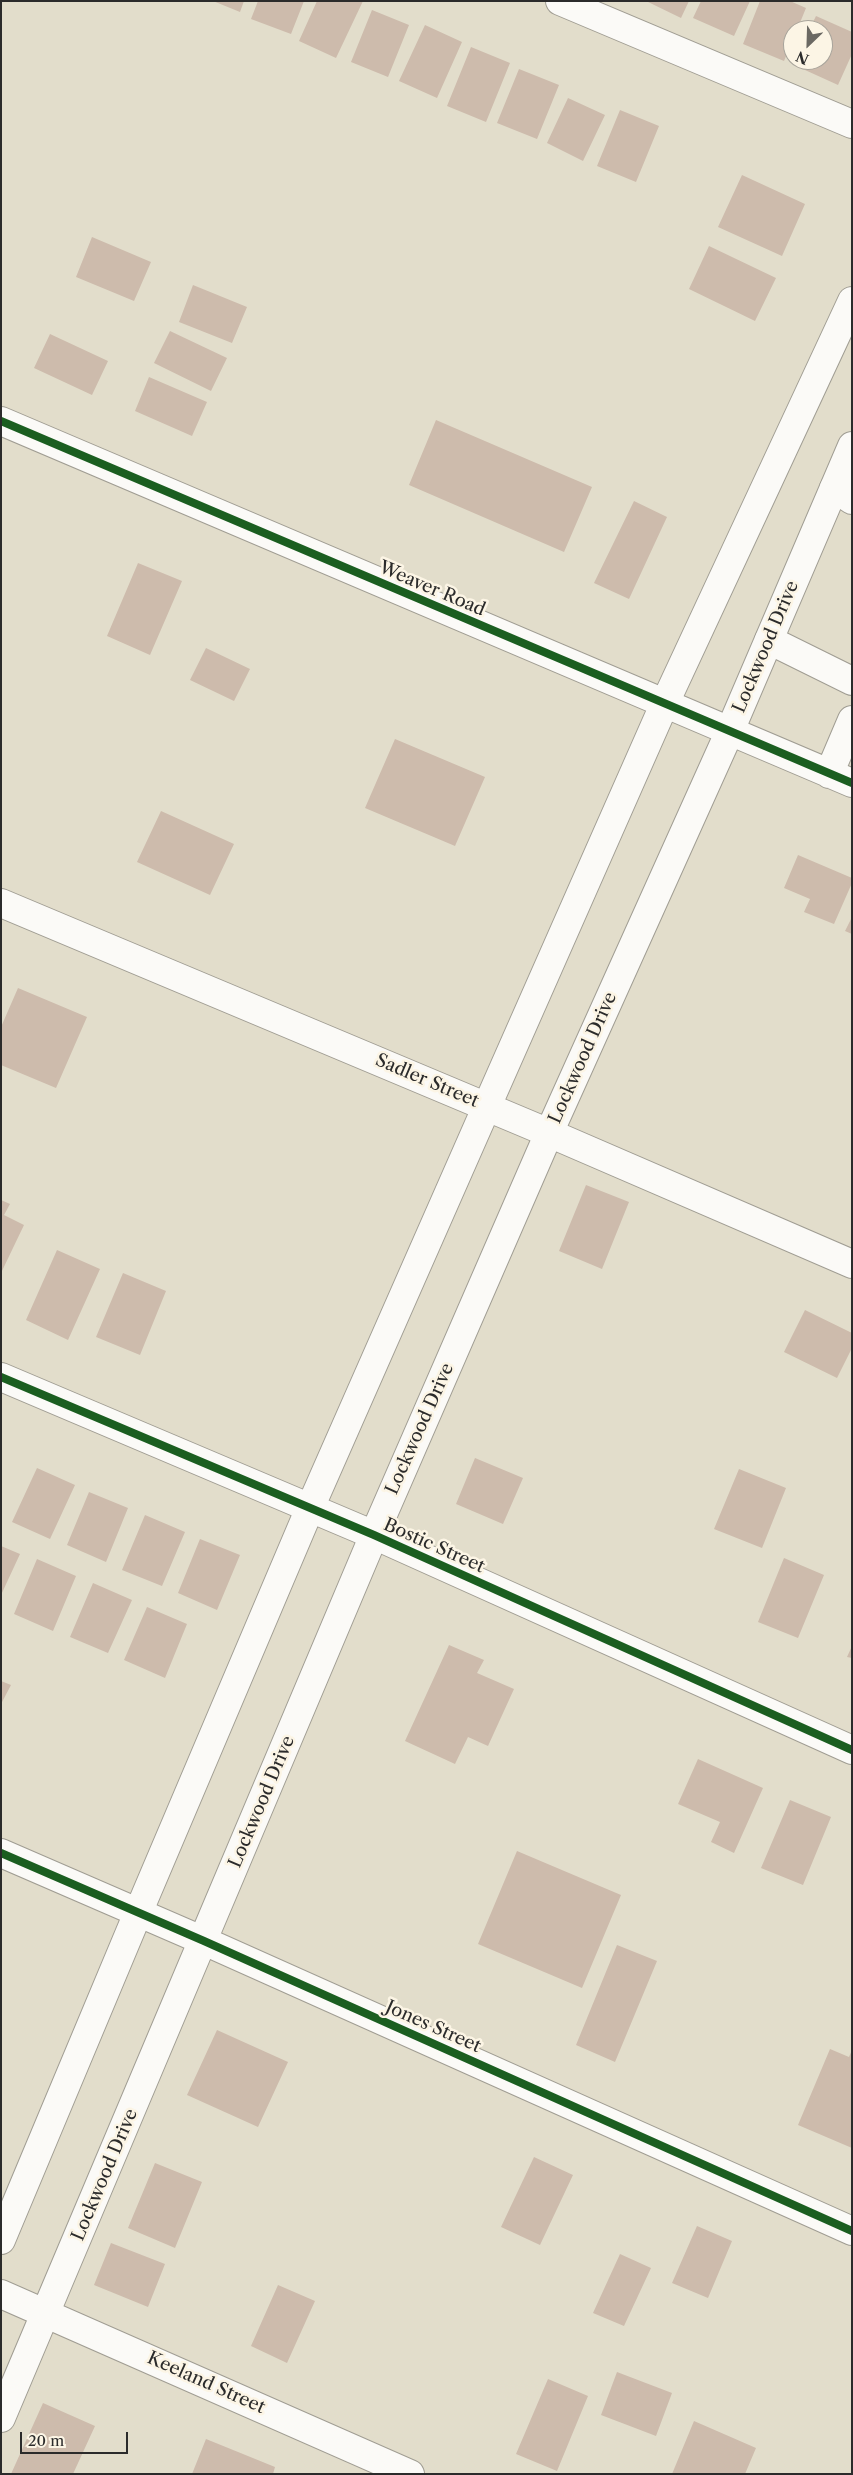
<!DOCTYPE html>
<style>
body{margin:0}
#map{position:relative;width:853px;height:2475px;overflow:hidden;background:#e2ddcb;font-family:"Libre Caslon Text",serif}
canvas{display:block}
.frame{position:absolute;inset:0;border:2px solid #2b2b2b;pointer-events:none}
.north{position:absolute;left:783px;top:20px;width:50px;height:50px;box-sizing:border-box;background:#fcf5e5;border:1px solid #a8a49b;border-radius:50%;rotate:204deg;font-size:14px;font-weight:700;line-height:20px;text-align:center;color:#2b2b2b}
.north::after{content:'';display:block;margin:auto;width:18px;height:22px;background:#6b6963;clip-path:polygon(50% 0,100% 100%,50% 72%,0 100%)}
.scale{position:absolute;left:20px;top:2432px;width:108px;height:22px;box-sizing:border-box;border:2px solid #2b2b2b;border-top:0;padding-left:6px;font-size:15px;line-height:18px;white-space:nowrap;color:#2b2b2b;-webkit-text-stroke:4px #fcf5e5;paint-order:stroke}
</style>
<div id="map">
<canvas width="853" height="2475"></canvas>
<div class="frame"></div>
<div class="north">N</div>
<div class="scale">20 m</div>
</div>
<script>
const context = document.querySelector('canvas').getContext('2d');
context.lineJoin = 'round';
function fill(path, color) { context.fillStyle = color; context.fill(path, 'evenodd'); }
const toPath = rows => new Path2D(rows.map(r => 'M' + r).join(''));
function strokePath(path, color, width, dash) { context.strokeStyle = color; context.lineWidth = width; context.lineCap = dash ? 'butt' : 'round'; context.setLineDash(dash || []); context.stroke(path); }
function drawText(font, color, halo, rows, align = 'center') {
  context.font = font + ' "Libre Caslon Text",serif'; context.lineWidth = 5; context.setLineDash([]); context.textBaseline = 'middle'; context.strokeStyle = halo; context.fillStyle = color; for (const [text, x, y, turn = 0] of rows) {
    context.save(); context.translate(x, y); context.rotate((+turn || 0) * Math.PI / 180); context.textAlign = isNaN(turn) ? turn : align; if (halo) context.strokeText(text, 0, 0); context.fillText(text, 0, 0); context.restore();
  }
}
fill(toPath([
 [213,1,244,1,240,12],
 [258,1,304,1,291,34,251,19],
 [317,1,363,1,336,58,299,41],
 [646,1,689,1,681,18],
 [701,1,750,1,734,36,693,18],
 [760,1,790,1,806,8,797,30,793,30,793,39,784,61,743,44],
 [372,10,409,25,388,77,351,62],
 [816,16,852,32,852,54,838,85,794,65,796,60,823,60,823,30,809,30],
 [425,25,462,42,437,98,399,81],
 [471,47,510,63,486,122,447,106],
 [519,69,559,85,537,139,497,123],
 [568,98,605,115,583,161,547,143],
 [620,110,659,126,636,182,597,166],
 [742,175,805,204,782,256,718,227],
 [92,237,151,262,134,301,76,277],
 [709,246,776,278,755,321,689,289],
 [193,285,247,307,232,343,179,322],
 [170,331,227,358,211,391,154,363],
 [50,334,108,361,92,395,34,368],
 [149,377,207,402,192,436,135,411],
 [436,420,592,487,564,552,409,485],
 [634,501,667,517,629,599,594,583],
 [138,563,182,581,150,655,107,636],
 [206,648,250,669,234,701,190,680],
 [395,739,485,777,455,846,365,808],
 [161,811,234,844,210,895,137,862],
 [798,855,852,878,852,883,834,924,804,912,810,899,784,888],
 [852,917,852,934,845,931],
 [18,988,87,1017,56,1088,1,1065,1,1027],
 [586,1185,629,1202,602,1269,559,1251],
 [1,1200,10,1204,4,1215,24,1225,1,1273],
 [57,1250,100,1269,68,1340,26,1320],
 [123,1273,166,1291,140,1355,96,1337],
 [805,1310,852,1333,852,1348,837,1378,784,1352],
 [475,1458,523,1478,503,1524,456,1504],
 [37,1468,75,1485,50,1539,12,1522],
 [739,1469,786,1488,762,1548,714,1529],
 [89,1492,128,1508,106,1562,67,1545],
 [145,1515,185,1532,162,1586,122,1570],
 [200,1539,240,1555,217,1610,178,1593],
 [1,1546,20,1554,1,1595],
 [784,1558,824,1575,798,1638,758,1622],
 [37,1559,76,1576,53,1631,14,1614],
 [93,1583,132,1600,108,1653,70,1637],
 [147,1607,187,1624,165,1678,124,1660],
 [449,1645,484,1660,477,1673,514,1689,488,1746,468,1737,455,1764,405,1741],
 [852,1646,852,1658,847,1657],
 [1,1681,11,1685,1,1704],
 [698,1759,763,1788,734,1853,711,1842,720,1822,678,1804],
 [790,1800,831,1817,803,1885,761,1868],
 [517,1851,621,1895,582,1988,478,1944],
 [617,1945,657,1961,615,2062,576,2045],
 [217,2030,288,2062,258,2127,187,2095],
 [830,2049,849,2057,852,2050,852,2148,798,2125],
 [534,2157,573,2175,540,2245,501,2227],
 [155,2163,202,2182,175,2248,128,2228],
 [697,2226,732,2241,708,2298,672,2283],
 [111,2243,165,2264,148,2307,94,2285],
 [620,2254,651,2268,624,2326,593,2313],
 [278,2285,315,2301,287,2363,251,2346],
 [617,2372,672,2393,656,2436,601,2415],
 [548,2379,588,2396,557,2471,516,2454],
 [43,2403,95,2426,73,2474,11,2474],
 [694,2421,756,2448,745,2474,672,2474],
 [206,2439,275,2467,273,2474,192,2474]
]), '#cdbbac');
const minor = toPath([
 [560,1,852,124],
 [1,421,852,783],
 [834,488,852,500],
 [769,640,852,681],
 [829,774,852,720],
 [1,903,549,1133,852,1264],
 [1,1377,374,1535,852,1750],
 [1,1853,204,1941,852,2231],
 [1,2294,410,2474]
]);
const major = toPath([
 [1,2240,138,1913,310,1508,487,1106,664,705,852,301],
 [1,2418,374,1535,549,1133,729,733,852,446]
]);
strokePath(minor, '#a09d93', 30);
strokePath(major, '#a09d93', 30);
strokePath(minor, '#fbfaf7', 28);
strokePath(major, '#fbfaf7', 28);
strokePath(toPath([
 [1,421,852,783],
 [1,1377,374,1535,852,1750],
 [1,1853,204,1941,852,2231]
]), '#1b5e20', 8);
drawText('18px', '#2b2b2b', '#fcf5e5', [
 ["Weaver Road",432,589,23],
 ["Lockwood Drive",766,647,-67],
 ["Lockwood Drive",583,1058,-66],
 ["Sadler Street",427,1081,23],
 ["Lockwood Drive",420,1429,-66],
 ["Bostic Street",434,1546,24],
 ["Lockwood Drive",262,1802,-67],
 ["Jones Street",433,2027,24],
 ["Lockwood Drive",105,2175,-67],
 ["Keeland Street",206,2383,24]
]);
</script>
